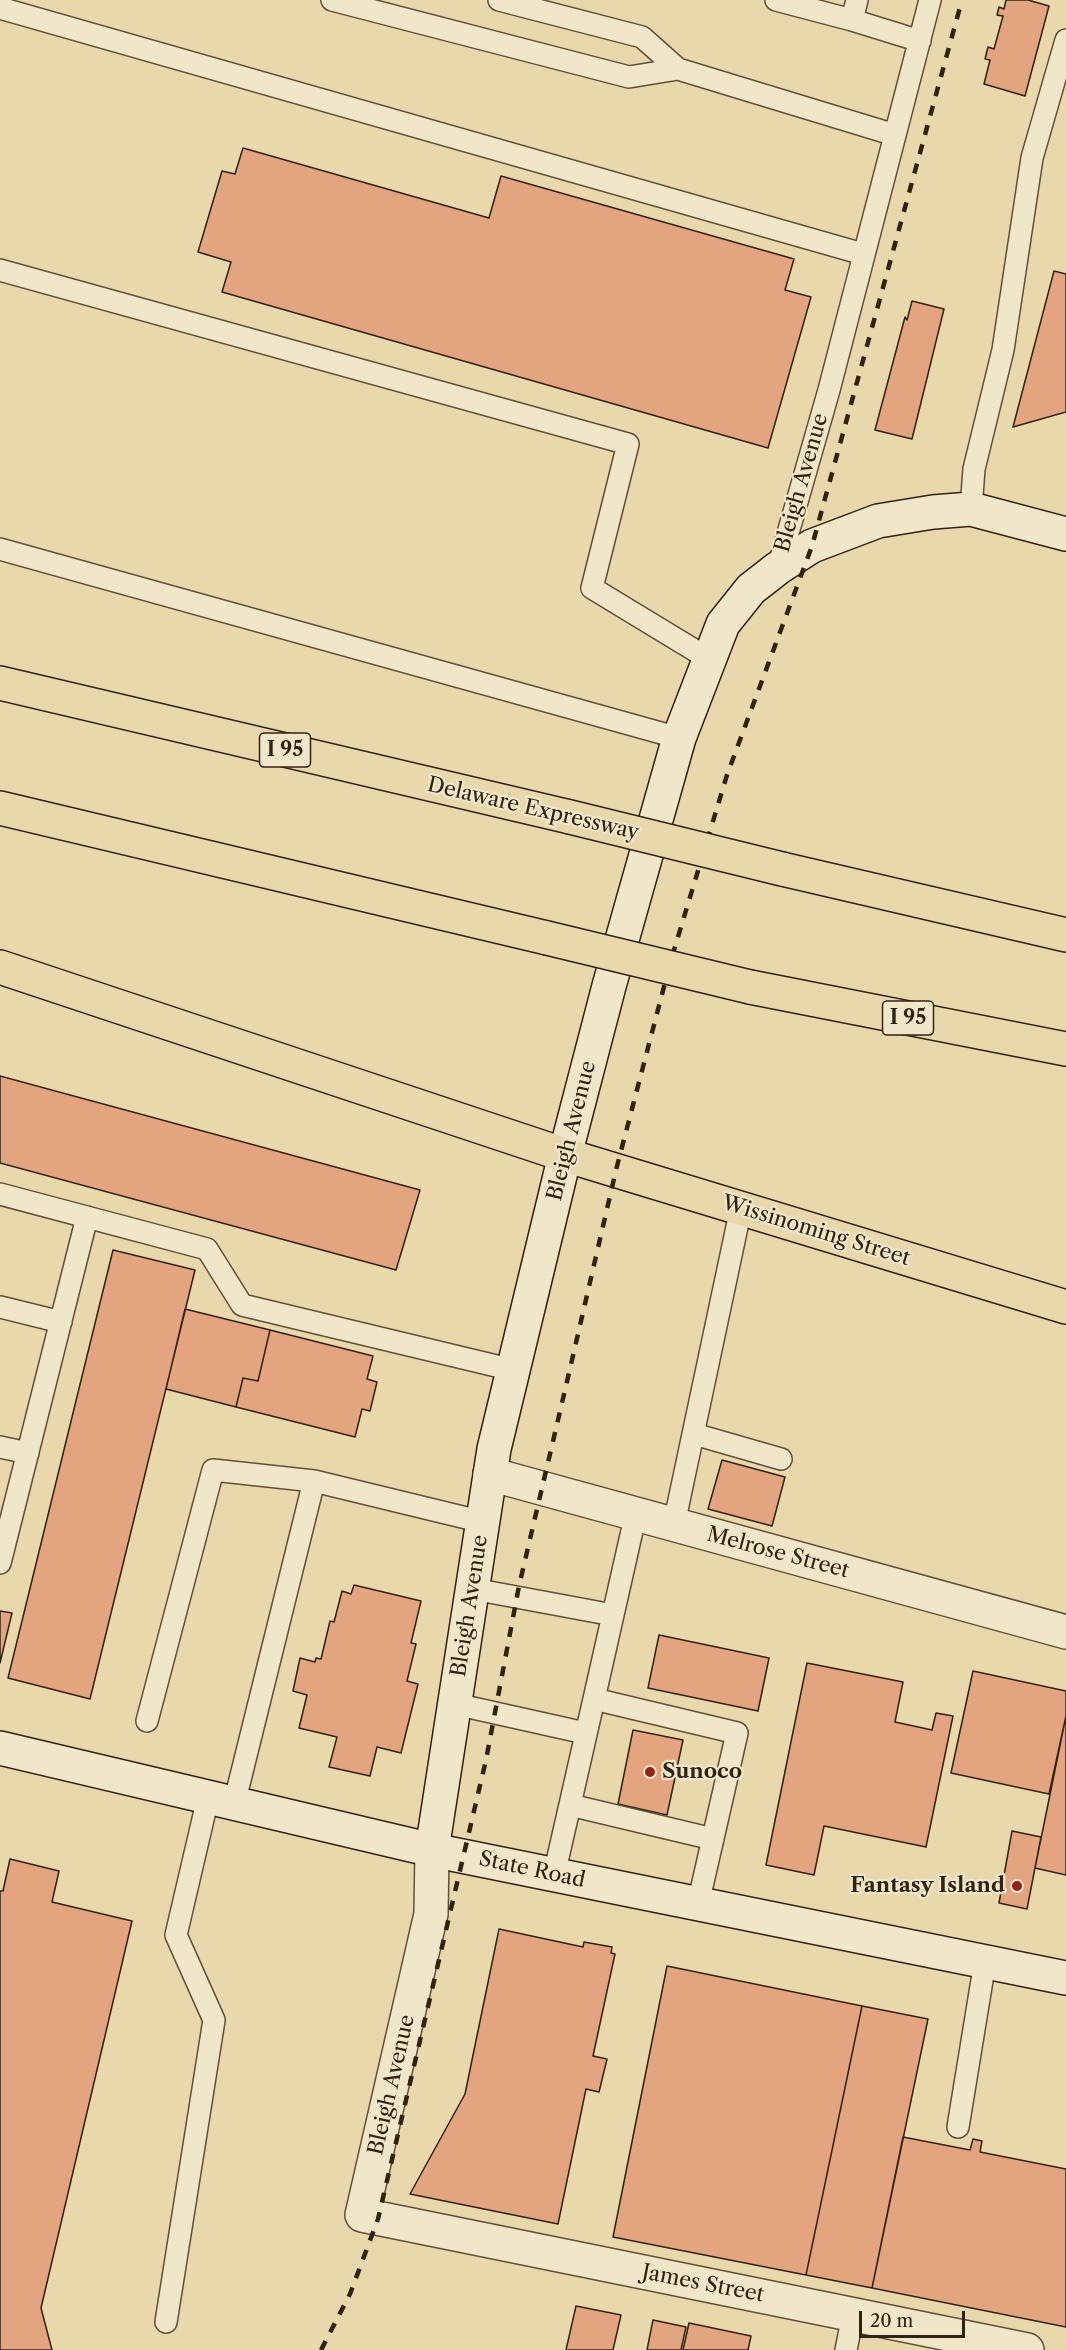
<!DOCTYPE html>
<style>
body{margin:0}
#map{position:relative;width:1066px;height:2350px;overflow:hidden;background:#e8d8ac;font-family:"Libre Caslon Text",serif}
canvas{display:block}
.scale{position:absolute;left:859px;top:2311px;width:106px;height:27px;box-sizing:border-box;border:3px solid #322210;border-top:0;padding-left:8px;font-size:18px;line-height:21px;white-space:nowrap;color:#322210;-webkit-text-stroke:4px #f0e6c9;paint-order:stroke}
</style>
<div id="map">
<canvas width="1066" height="2350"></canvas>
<div class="scale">20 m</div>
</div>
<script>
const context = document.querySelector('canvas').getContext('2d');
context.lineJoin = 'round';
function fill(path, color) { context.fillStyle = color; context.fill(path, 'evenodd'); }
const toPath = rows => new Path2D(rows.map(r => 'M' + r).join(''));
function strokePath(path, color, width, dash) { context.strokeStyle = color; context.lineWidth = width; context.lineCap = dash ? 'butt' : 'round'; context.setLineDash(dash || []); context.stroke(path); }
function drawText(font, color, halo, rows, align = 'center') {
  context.font = font + ' "Libre Caslon Text",serif'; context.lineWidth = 4.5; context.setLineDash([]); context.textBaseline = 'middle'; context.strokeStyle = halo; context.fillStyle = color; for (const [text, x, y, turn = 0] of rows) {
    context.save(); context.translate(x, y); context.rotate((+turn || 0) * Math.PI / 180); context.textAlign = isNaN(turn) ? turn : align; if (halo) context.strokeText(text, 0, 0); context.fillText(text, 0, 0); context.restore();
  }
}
const building = toPath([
 [1006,0,1028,0,1049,6,1025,96,984,84,990,60,985,59,988,47,994,49,1003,16,997,15,999,7,1004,9,1006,0],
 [243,148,489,218,501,176,794,259,785,290,811,297,768,448,222,292,231,262,198,252,222,171,235,174,243,148],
 [1054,271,1066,274,1066,412,1013,427,1054,271],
 [912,301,944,309,912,439,875,430,905,317,907,320,912,301],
 [0,1076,420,1190,396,1270,0,1163,0,1076],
 [113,1250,195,1270,90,1699,8,1678,113,1250],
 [185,1309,270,1330,258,1381,243,1378,236,1407,166,1389,185,1309],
 [270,1330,373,1356,367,1379,377,1382,370,1411,362,1409,355,1437,236,1407,243,1378,258,1381,270,1330],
 [722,1460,785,1477,772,1526,708,1509,722,1460],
 [354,1585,421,1601,411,1643,416,1644,407,1681,418,1684,401,1753,377,1747,370,1776,329,1767,337,1737,299,1728,307,1695,293,1691,300,1658,315,1662,316,1658,321,1659,330,1621,334,1622,342,1591,351,1594,354,1585],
 [0,1611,12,1613,0,1663,0,1611],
 [659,1635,769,1658,758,1711,648,1688,659,1635],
 [807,1663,903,1682,895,1722,932,1730,936,1713,953,1716,926,1847,824,1826,814,1875,766,1865,807,1663],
 [973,1671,1066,1691,1066,1716,1049,1794,951,1773,973,1671],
 [1066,1716,1066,1875,1035,1868,1066,1716],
 [633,1730,683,1740,667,1815,618,1804,633,1730],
 [1012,1831,1041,1837,1027,1909,999,1903,1012,1831],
 [10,1859,59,1871,52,1902,132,1921,41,2308,52,2350,0,2350,0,1891,3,1891,10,1859],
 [499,1929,583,1947,584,1942,612,1947,611,1953,615,1954,593,2056,607,2059,599,2092,586,2089,558,2224,410,2194,465,2094,499,1929],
 [667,1966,862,2006,806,2275,613,2237,667,1966],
 [862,2006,928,2019,872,2288,806,2275,862,2006],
 [903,2137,970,2150,973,2139,982,2141,980,2152,1066,2169,1066,2327,872,2288,903,2137],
 [576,2306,621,2315,613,2350,566,2350,576,2306],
 [653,2320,686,2327,681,2350,647,2350,653,2320],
 [689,2323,751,2336,748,2350,683,2350,689,2323]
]);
fill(building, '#e2a580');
strokePath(building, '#322210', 1.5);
const lane = toPath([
 [332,0,629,77,678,69],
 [499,0,642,37,678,69,895,135],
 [776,0,852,20],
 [857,0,852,20,920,41],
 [0,8,863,254],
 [0,270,628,444,592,588,709,659],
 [971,509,974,469,1003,350,1032,158,1066,40],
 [0,549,679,738],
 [778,568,829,390,930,0],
 [0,1194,207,1249,242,1305,513,1370],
 [0,1307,61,1322],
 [694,1434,781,1459],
 [0,1447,28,1453],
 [674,1524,741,1208],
 [0,1563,87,1217],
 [473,1589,613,1615],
 [594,1699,636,1513],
 [455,1704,585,1733],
 [147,1721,213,1470,314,1481],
 [234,1804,314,1481,483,1522],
 [570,1805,713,1839],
 [554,1875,594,1699,737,1733,698,1904],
 [958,2127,985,1962],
 [166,2322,214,2020,176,1935,208,1798],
 [846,2350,853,2315]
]);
const street = toPath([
 [490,1474,1066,1632],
 [432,1850,431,1914,362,2215,1027,2350]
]);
const secondary = toPath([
 [0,1748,432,1850,1066,1978],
 [432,1850,494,1449,565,1155,609,986,679,738,723,624,751,589,778,568,812,546,878,521,933,512,971,509,1066,534]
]);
const primary = toPath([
 [565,1155,1066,1307]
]);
const highway = toPath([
 [0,683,570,817],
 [0,808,547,938],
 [782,869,1066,935],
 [0,967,565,1155],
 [750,987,1066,1049]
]);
strokePath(lane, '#605037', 24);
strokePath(street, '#605037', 36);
strokePath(secondary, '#322210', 36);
strokePath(primary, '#322210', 36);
strokePath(highway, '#322210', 36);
strokePath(lane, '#f0e6c9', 21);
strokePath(street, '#f0e6c9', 33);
strokePath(secondary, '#f0e6c9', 33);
strokePath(primary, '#e8d8ac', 33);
strokePath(highway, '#e8d8ac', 33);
strokePath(toPath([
 [321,2350,350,2294,378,2219,486,1760,519,1586,569,1373,616,1170,671,960,727,775,812,546,962,0]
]), '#322210', 4.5, [10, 10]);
const highwayBridge = toPath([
 [570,817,782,869],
 [547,938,750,987]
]);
strokePath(highwayBridge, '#322210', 36, []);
strokePath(highwayBridge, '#e8d8ac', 33);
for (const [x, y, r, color] of [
 [650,1772,6,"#8f2418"],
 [1017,1886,6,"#8f2418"]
]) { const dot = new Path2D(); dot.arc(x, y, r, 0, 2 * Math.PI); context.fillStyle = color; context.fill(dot); strokePath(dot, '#f0e6c9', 2); }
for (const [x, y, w] of [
 [285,750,51],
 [908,1018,51]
]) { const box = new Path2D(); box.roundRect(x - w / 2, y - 17, w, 34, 4.5); context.fillStyle = '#f0e6c9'; context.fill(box); strokePath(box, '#322210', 1.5); }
drawText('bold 20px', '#322210', null, [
 ["I 95",285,750],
 ["I 95",908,1018]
]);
drawText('21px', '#322210', '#f0e6c9', [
 ["Bleigh Avenue",802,483,-74],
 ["Delaware Expressway",533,809,13],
 ["Bleigh Avenue",572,1131,-76],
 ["Wissinoming Street",816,1231,17],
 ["Melrose Street",778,1553,15],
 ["Bleigh Avenue",470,1606,-81],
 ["State Road",532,1870,12],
 ["Bleigh Avenue",392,2085,-77],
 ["James Street",703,2284,11]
]);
drawText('bold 21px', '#322210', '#f0e6c9', [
 ["Sunoco",662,1772],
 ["Fantasy Island",1005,1886,"right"]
], 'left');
</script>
